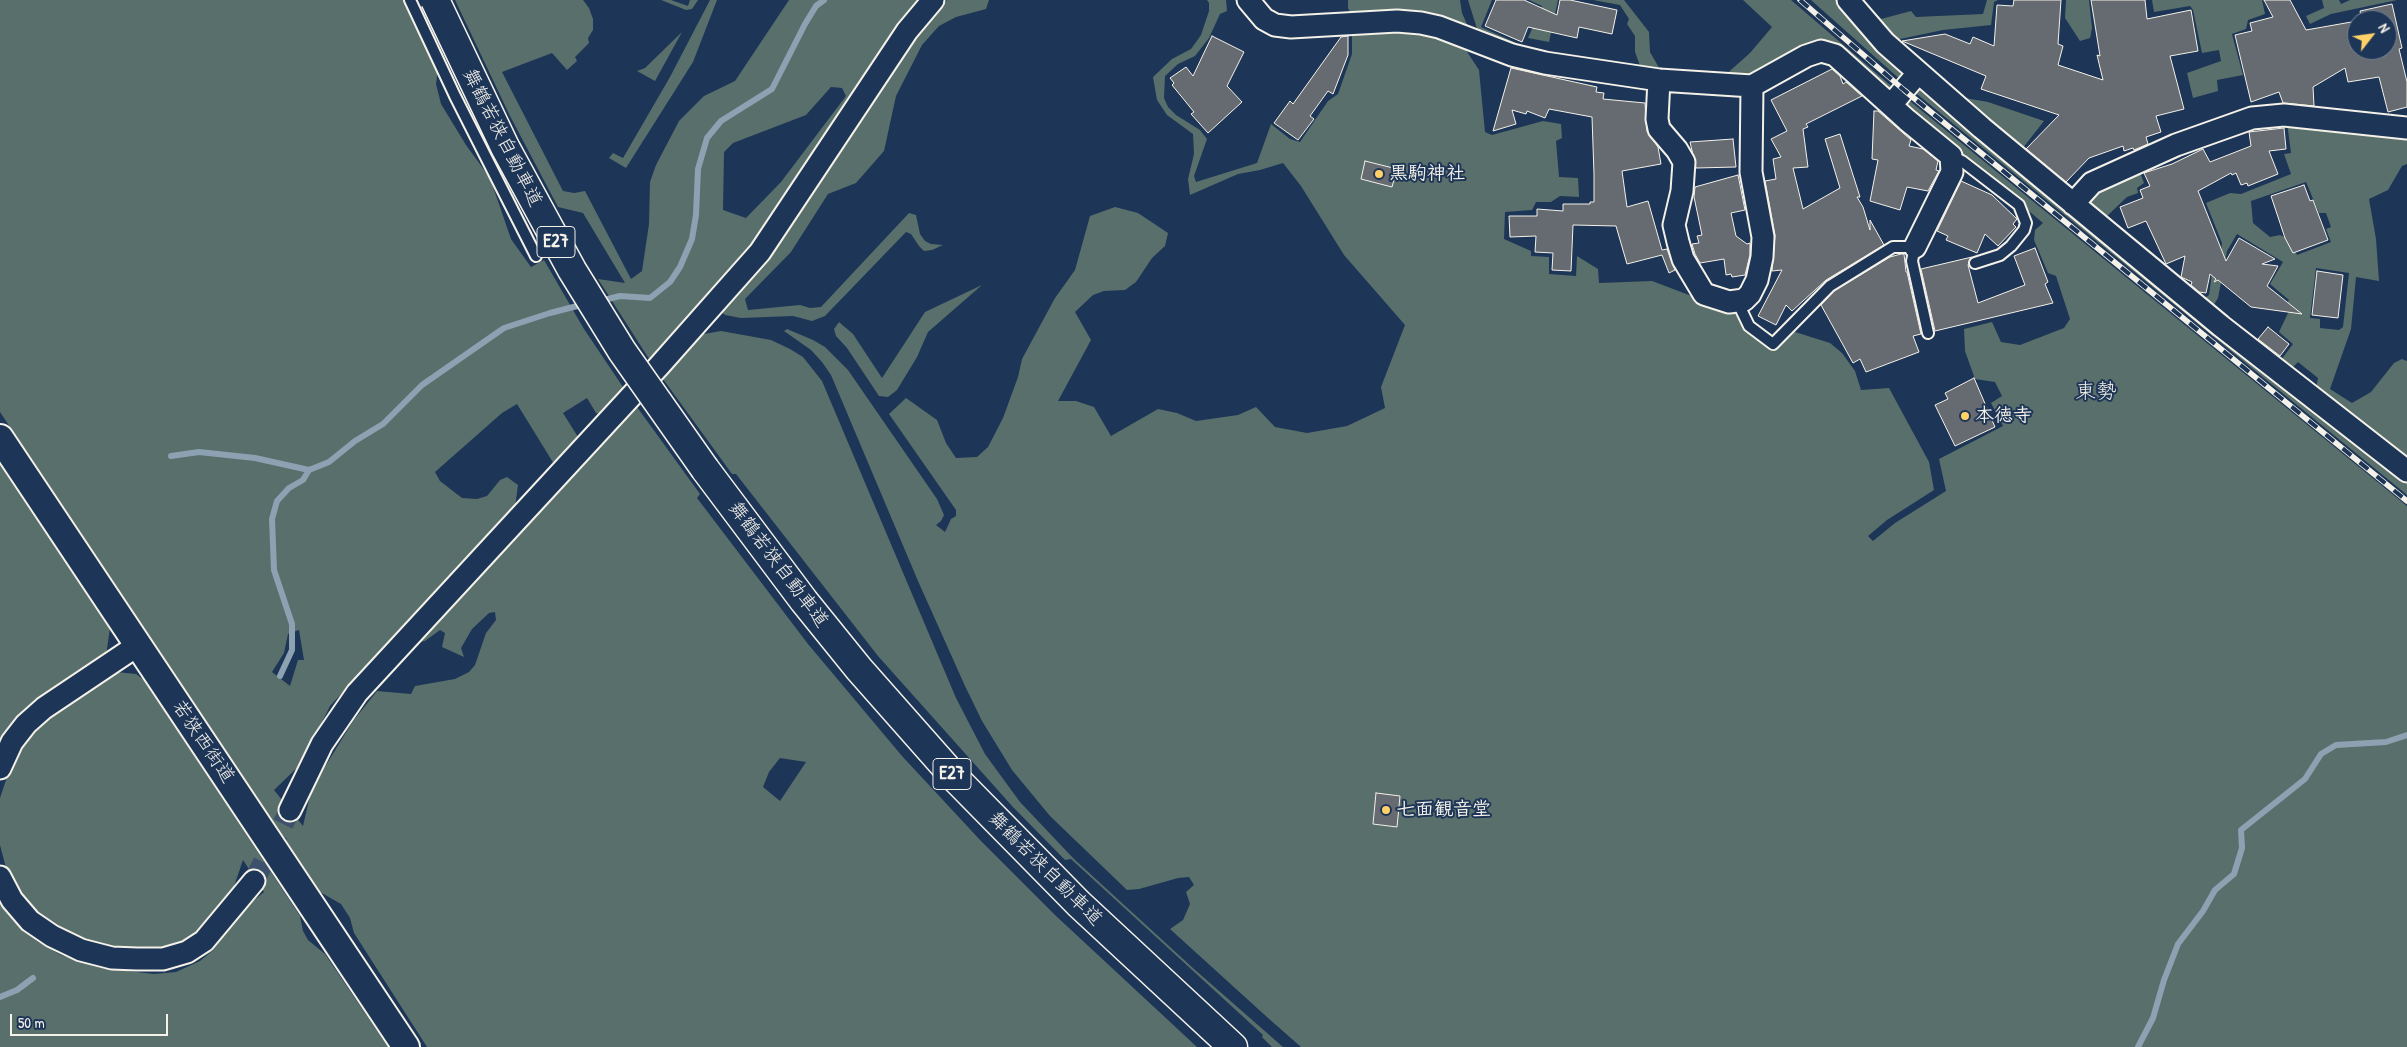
<!DOCTYPE html>
<meta charset="utf-8">
<style>
body{margin:0}
#map{position:relative;width:2407px;height:1047px;overflow:hidden;background:#1d3557;font-family:"Patrick Hand",sans-serif}
canvas{display:block}
.north{position:absolute;left:2347px;top:10px;width:50px;height:50px;box-sizing:border-box;background:#1d3557;border:1px solid #738091;border-radius:50%;rotate:60deg;font-size:14px;font-weight:700;line-height:20px;text-align:center;color:#f4f1e8}
.north::after{content:'';display:block;margin:auto;width:18px;height:22px;background:#ffd166;clip-path:polygon(50% 0,100% 100%,50% 72%,0 100%)}
.scale{position:absolute;left:10px;top:1014px;width:158px;height:22px;box-sizing:border-box;border:2px solid #f4f1e8;border-top:0;padding-left:6px;font-size:15px;line-height:18px;white-space:nowrap;color:#f4f1e8;-webkit-text-stroke:4px #1d3557;paint-order:stroke}
</style>
<div id="map">
<canvas width="2407" height="1047"></canvas>
<div class="north">N</div>
<div class="scale">50 m</div>
</div>
<script>
const context = document.querySelector('canvas').getContext('2d');
context.lineJoin = 'round';
function fill(path, color) { context.fillStyle = color; context.fill(path, 'evenodd'); }
const toPath = rows => new Path2D(rows.map(r => 'M' + r).join(''));
function strokePath(path, color, width, dash) { context.strokeStyle = color; context.lineWidth = width; context.lineCap = dash ? 'butt' : 'round'; context.setLineDash(dash || []); context.stroke(path); }
function drawText(font, color, halo, rows, align = 'center') {
  context.font = font + ' "Patrick Hand","Klee One",sans-serif'; context.lineWidth = 4; context.setLineDash([]); context.textBaseline = 'middle'; context.strokeStyle = halo; context.fillStyle = color; for (const [text, x, y, turn = 0] of rows) {
    context.save(); context.translate(x, y); context.rotate((+turn || 0) * Math.PI / 180); context.textAlign = isNaN(turn) ? turn : align; if (halo) context.strokeText(text, 0, 0); context.fillText(text, 0, 0); context.restore();
  }
}
fill(toPath([
 [0,0,406,0,438,69,436,84,441,104,466,145,490,178,511,239,531,267,544,260,584,329,625,390,601,414,596,413,587,398,563,413,578,437,554,464,517,404,502,413,435,472,440,481,462,498,477,499,487,496,500,480,507,477,518,485,515,507,330,706,301,764,274,790,303,826,310,796,323,770,353,721,377,691,411,694,415,686,455,679,469,672,475,665,486,633,496,620,495,612,489,613,472,629,461,648,464,657,442,647,445,633,440,630,425,641,419,642,637,407,700,494,697,498,808,644,902,756,981,841,1055,915,1197,1047,427,1047,354,933,350,918,341,904,320,892,0,412],
 [299,630,304,660,298,660,290,686,272,672,284,653,288,634],
 [780,758,806,762,780,801,763,787,769,772],
 [455,0,583,0,589,8,593,19,593,30,588,38,589,43,575,57,577,61,567,70,552,53,502,72,563,191,574,193,585,191,631,279,642,271,649,224,650,182,656,165,679,121,704,96,735,81,789,0,917,0,749,250,651,362,598,279,625,283,583,213,558,207,510,116],
 [831,87,842,88,846,96,781,182,746,218,723,210,724,152,733,143,806,115],
 [661,0,671,0,688,6,690,0,698,0,692,9,686,10],
 [710,0,717,0,693,62,626,168,609,158,613,153,623,158,670,77],
 [947,0,989,0,986,9,956,17,939,26,922,45,896,96,884,151,856,183,828,194,791,252,745,299,748,310,800,305,810,308,821,307,909,213,916,215,920,234,925,241,931,244,943,245,932,250,924,251,919,246,911,234,906,232,825,316,812,321,793,316,741,318,725,315,720,311,767,258,915,37],
 [1207,0,1226,0,1227,11,1220,14,1209,38,1195,56,1178,64,1165,76,1164,98,1168,107,1176,115,1200,130,1207,139,1194,176,1196,182,1257,163,1271,124,1290,139,1300,142,1328,101,1338,94,1352,54,1352,31,1423,31,1462,44,1479,70,1485,132,1492,135,1543,121,1561,124,1562,138,1556,141,1559,177,1578,178,1579,197,1560,196,1551,202,1536,202,1532,210,1505,212,1504,239,1531,251,1531,256,1549,257,1549,274,1576,276,1577,256,1598,269,1599,283,1652,281,1689,295,1730,306,1739,311,1773,349,1792,331,1830,343,1842,353,1855,371,1861,390,1889,388,1929,462,1934,490,1887,520,1868,536,1873,541,1895,523,1946,491,1939,459,2003,426,1991,403,2002,396,1995,382,1975,379,1965,351,1964,329,1992,322,2001,342,2020,345,2064,328,2070,319,2056,276,2048,273,2034,240,2035,230,2043,223,1901,103,1905,97,2407,506,2407,1047,1301,1047,1268,1018,1170,929,1183,920,1190,904,1186,892,1194,885,1189,877,1178,878,1139,889,1127,890,1050,816,1012,770,982,721,965,686,918,581,831,375,822,362,811,350,784,331,787,329,813,340,825,347,848,370,937,499,944,515,941,521,936,525,945,532,951,519,956,516,956,510,889,414,906,398,937,420,946,443,956,458,977,457,988,447,1003,418,1018,377,1022,359,1055,298,1075,270,1090,216,1115,207,1138,213,1168,233,1165,246,1152,258,1136,282,1125,290,1104,291,1093,295,1075,312,1091,340,1058,401,1076,401,1094,407,1111,436,1158,409,1177,413,1196,421,1238,415,1256,407,1275,427,1307,433,1347,426,1385,408,1381,387,1405,325,1344,255,1301,186,1283,163,1260,170,1238,174,1190,195,1188,179,1194,154,1193,134,1167,115,1157,100,1153,77,1172,59,1191,49,1201,35,1209,11,1209,3],
 [1348,0,1460,0,1462,13,1470,31,1352,17,1348,8],
 [1468,0,1492,0,1481,27,1527,48,1527,51,1479,35],
 [1529,0,1558,0,1549,42,1528,38,1542,6],
 [1593,0,1624,0,1649,32,1650,52,1662,73,1642,71,1635,52,1635,36,1627,24,1629,19,1620,5],
 [1743,0,1791,0,1896,90,1892,94,1837,49,1750,79,1723,77,1750,53,1772,27],
 [1811,0,1841,0,1905,69,1903,82],
 [1855,0,1863,0,1881,19,1911,11,1916,17,1983,14,1987,0,1998,0,1994,2,1991,25,1943,30,1900,39,1889,40],
 [2066,0,2089,0,2092,28,2090,38,2080,41,2065,18],
 [2152,0,2262,0,2265,14,2248,20,2246,29,2232,34,2243,75,2217,80,2218,91,2193,98,2187,73,2221,61,2219,50,2202,53,2193,10,2190,6,2154,12],
 [2322,0,2339,0,2341,4,2350,0,2397,0,2331,14,2310,24,2306,16,2324,8],
 [682,32,655,81,637,71,645,68],
 [1915,87,1924,87,2407,478,2407,495,1912,90],
 [1965,98,1988,102,2044,121,2022,149,1971,107],
 [2287,123,2407,134,2407,164,2402,166,2388,190,2369,199,2376,239,2379,281,2356,277,2351,329,2330,389,2352,403,2371,392,2394,363,2402,359,2407,361,2407,463,2315,394,2318,378,2298,362,2288,372,2278,364,2293,344,2279,332,2289,311,2285,307,2289,300,2270,284,2283,262,2237,234,2227,251,2218,298,2210,311,2199,302,2209,295,2213,266,2221,253,2222,243,2206,203,2230,193,2241,194,2291,174,2284,154,2291,153],
 [2306,182,2319,213,2326,213,2331,227,2326,229,2331,242,2297,255,2289,239,2280,235,2270,237,2253,223,2251,201],
 [2316,268,2349,273,2343,327,2339,330,2320,328,2320,319,2310,318],
 [2139,170,2144,183,2137,188,2138,193,2127,197,2105,218,2087,204,2099,191],
 [982,285,928,332,917,357,897,390,888,397,879,396,847,348,836,336,834,329,839,322,853,334,882,378,925,312],
 [721,331,771,340,790,349,803,357,822,381,956,698,985,754,1020,802,1074,859,1194,969,1283,1047,1272,1047,1262,1037,1263,1035,1071,859,1065,860,1012,806,878,656,736,474,732,474,663,379,698,335],
 [0,464,110,628,106,656,0,744],
 [116,672,136,674,144,680,300,916,303,931,308,940,325,954,388,1047,0,1047,0,903,21,929,37,941,61,955,101,968,154,974,176,972,200,961,212,951,246,907,264,892,243,860,232,892,198,931,182,941,160,948,135,949,110,948,82,942,57,929,36,914,20,894,6,868,0,845,0,798,11,765,23,743,38,727,61,709]
]), '#596f6b');
strokePath(toPath([
 [600,301,620,296,650,298,670,282,680,267,692,239,696,215,698,169,707,138,721,121,772,89,805,24,816,6,824,0],
 [171,456,199,452,255,458,309,470,329,462,355,441,383,424,422,385,504,328,550,313,585,304],
 [280,676,292,650,292,624,274,570,272,519,277,501,289,488,303,480,309,470],
 [0,997,17,990,33,978],
 [2138,1047,2153,1018,2164,980,2178,944,2203,911,2215,890,2234,874,2242,848,2241,830,2305,779,2321,754,2336,745,2386,742,2407,735]
]), '#8ca2b3', 6);
const building = toPath([
 [1496,0,1524,0,1557,15,1560,0,1570,0,1617,10,1612,34,1579,27,1577,38,1528,27,1522,42,1485,26,1496,0],
 [2014,0,2061,0,2058,44,2063,46,2058,65,2103,80,2097,55,2100,56,2091,0,2145,0,2147,19,2191,10,2198,51,2170,56,2184,109,2156,116,2161,132,2146,137,2148,144,2134,150,2133,148,2124,151,2123,146,2089,158,2066,182,2026,149,2059,115,1981,89,1986,76,1902,41,1945,34,1970,44,1973,37,1994,46,1997,5,2013,6,2014,0],
 [2264,0,2290,0,2306,30,2357,21,2357,50,2387,50,2387,20,2362,20,2360,11,2392,4,2402,48,2399,49,2407,82,2407,107,2388,112,2379,77,2348,82,2345,68,2313,87,2314,106,2283,103,2279,92,2251,102,2235,35,2252,31,2250,23,2273,17,2264,0],
 [1212,36,1244,52,1227,86,1242,102,1208,133,1191,114,1194,112,1172,85,1174,83,1170,78,1186,67,1193,76,1212,36],
 [1348,36,1348,55,1333,94,1328,91,1310,116,1314,119,1298,140,1274,123,1290,101,1293,104,1341,37,1348,36],
 [1511,68,1597,87,1596,92,1604,93,1603,99,1645,103,1647,131,1658,147,1661,164,1622,171,1627,207,1648,201,1662,250,1667,249,1675,270,1669,273,1662,255,1627,264,1616,226,1573,225,1571,271,1552,270,1553,253,1535,252,1536,236,1510,237,1509,216,1537,216,1537,209,1563,211,1563,204,1590,204,1590,202,1594,202,1594,174,1592,117,1549,109,1545,118,1527,111,1526,114,1512,110,1516,124,1493,131,1511,68],
 [1832,69,1840,76,1843,84,1846,82,1862,96,1806,124,1808,127,1803,129,1808,167,1793,168,1803,209,1840,188,1825,139,1840,134,1860,197,1857,197,1863,207,1870,230,1870,220,1884,245,1826,280,1792,311,1786,305,1776,325,1758,316,1782,270,1772,271,1775,235,1765,181,1776,179,1773,159,1781,157,1771,139,1787,131,1771,100,1832,69],
 [1874,111,1878,111,1911,140,1909,146,1923,149,1938,161,1936,170,1939,171,1928,191,1907,187,1900,210,1870,201,1878,160,1872,159,1874,111],
 [2284,128,2286,149,2269,151,2278,174,2248,186,2247,183,2241,185,2236,173,2232,175,2231,173,2198,191,2226,261,2239,238,2275,259,2262,264,2278,266,2267,286,2302,314,2251,307,2218,280,2214,282,2216,279,2210,274,2206,293,2199,292,2191,285,2192,282,2181,277,2185,256,2166,264,2146,221,2128,228,2120,207,2143,198,2140,190,2150,186,2144,173,2172,164,2203,149,2210,162,2251,146,2249,132,2284,128],
 [1733,139,1736,167,1696,168,1690,142,1733,139],
 [1365,161,1397,169,1392,187,1361,179,1365,161],
 [1738,175,1745,210,1731,213,1736,236,1747,244,1750,243,1750,255,1745,275,1732,277,1731,274,1726,275,1724,259,1700,263,1695,254,1692,244,1699,243,1697,236,1702,235,1694,197,1695,187,1738,175],
 [1961,181,1992,195,2017,219,2013,224,2016,227,1998,246,1985,234,1977,253,1946,240,1948,236,1937,231,1961,181],
 [2304,185,2310,201,2313,200,2328,240,2293,253,2285,238,2271,196,2304,185],
 [2035,248,2048,282,2045,284,2053,303,1935,331,1921,269,1972,257,1968,265,1978,303,2025,285,2014,256,2035,248],
 [1901,254,1904,254,1906,272,1907,272,1921,334,1913,336,1919,352,1866,372,1860,359,1853,363,1821,305,1834,291,1890,257,1901,254],
 [2317,271,2343,275,2338,318,2312,315,2317,271],
 [2268,327,2289,344,2280,356,2258,339,2268,327],
 [1974,378,1995,427,1955,446,1935,405,1948,399,1945,393,1974,378],
 [1376,793,1400,796,1397,827,1373,824,1376,793]
]);
fill(building, '#666b71');
strokePath(building, '#f4f1e8', 1);
strokePath(toPath([
 [254,881,290,810]
]), '#3d516d', 21, [21, 11]);
const service = toPath([
 [410,0,455,96,536,256],
 [1951,156,1962,161,2019,205,2026,223,2024,230,2011,246,2000,255,1975,263],
 [1737,301,1749,326,1773,344,1830,286,1893,247,1915,247,1912,261,1928,333]
]);
const minor = toPath([
 [1248,0,1264,19,1275,25,1291,27,1397,21,1421,23,1439,27,1512,55,1545,63,1659,80,1752,86,1806,56,1821,51,1835,55,1907,120,1951,156,1952,172,1915,247],
 [1848,0,1885,43,1982,128,2221,326,2407,471],
 [1659,80,1657,119,1659,129,1677,150,1684,162,1682,191,1674,225,1678,242,1683,259,1704,294,1729,302,1744,300,1750,294,1757,280,1762,257,1763,237,1751,172,1752,86],
 [1891,105,1918,73],
 [2073,204,2092,183,2176,145,2252,118,2284,115,2407,128],
 [0,768,12,742,26,724,44,708,138,645],
 [290,810,322,744,357,693,659,366,760,252,907,31,933,0],
 [0,877,12,900,30,921,52,936,81,950,112,958,137,959,163,959,187,952,204,941,254,881]
]);
const tertiary = toPath([
 [0,438,406,1047]
]);
const motorway = toPath([
 [705,469,804,601,859,669,958,781,1079,904,1233,1047]
]);
strokePath(service, '#f4f1e8', 14);
strokePath(minor, '#f4f1e8', 25);
strokePath(tertiary, '#f4f1e8', 30);
strokePath(motorway, '#f4f1e8', 31);
strokePath(service, '#1d3557', 10);
strokePath(minor, '#1d3557', 21);
strokePath(tertiary, '#1d3557', 26);
strokePath(motorway, '#1d3557', 28);
const rail = toPath([
 [1800,0,1904,90,2407,501]
]);
strokePath(rail, '#f4f1e8', 5.5);
strokePath(rail, '#1d3557', 4, [11]);
const motorwayBridge = toPath([
 [435,0,505,147,572,270,622,351,705,469]
]);
strokePath(motorwayBridge, '#f4f1e8', 31, []);
strokePath(motorwayBridge, '#1d3557', 28);
for (const [x, y, r, color] of [
 [1379,174,5,"#ffd166"],
 [1965,416,5,"#ffd166"],
 [1386,810,5,"#ffd166"]
]) { const dot = new Path2D(); dot.arc(x, y, r, 0, 2 * Math.PI); context.fillStyle = color; context.fill(dot); strokePath(dot, '#1d3557', 2); }
for (const [x, y, w] of [
 [556,242,38],
 [952,774,38]
]) { const box = new Path2D(); box.roundRect(x - w / 2, y - 15.5, w, 31, 4); context.fillStyle = '#1d3557'; context.fill(box); strokePath(box, '#f4f1e8', 1); }
drawText('bold 18px', '#f4f1e8', null, [
 ["E27",556,242],
 ["E27",952,774]
]);
drawText('19px', '#f4f1e8', '#1d3557', [
 ["舞鶴若狭自動車道",502,138,63],
 ["舞鶴若狭自動車道",778,565,53],
 ["若狭西街道",203,742,56],
 ["舞鶴若狭自動車道",1045,869,45]
]);
drawText('bold 19px', '#f4f1e8', '#1d3557', [
 ["黒駒神社",1389,174],
 ["本徳寺",1975,416],
 ["七面観音堂",1396,810]
], 'left');
drawText('21px', '#f4f1e8', '#1d3557', [
 ["東勢",2096,392]
]);
</script>
